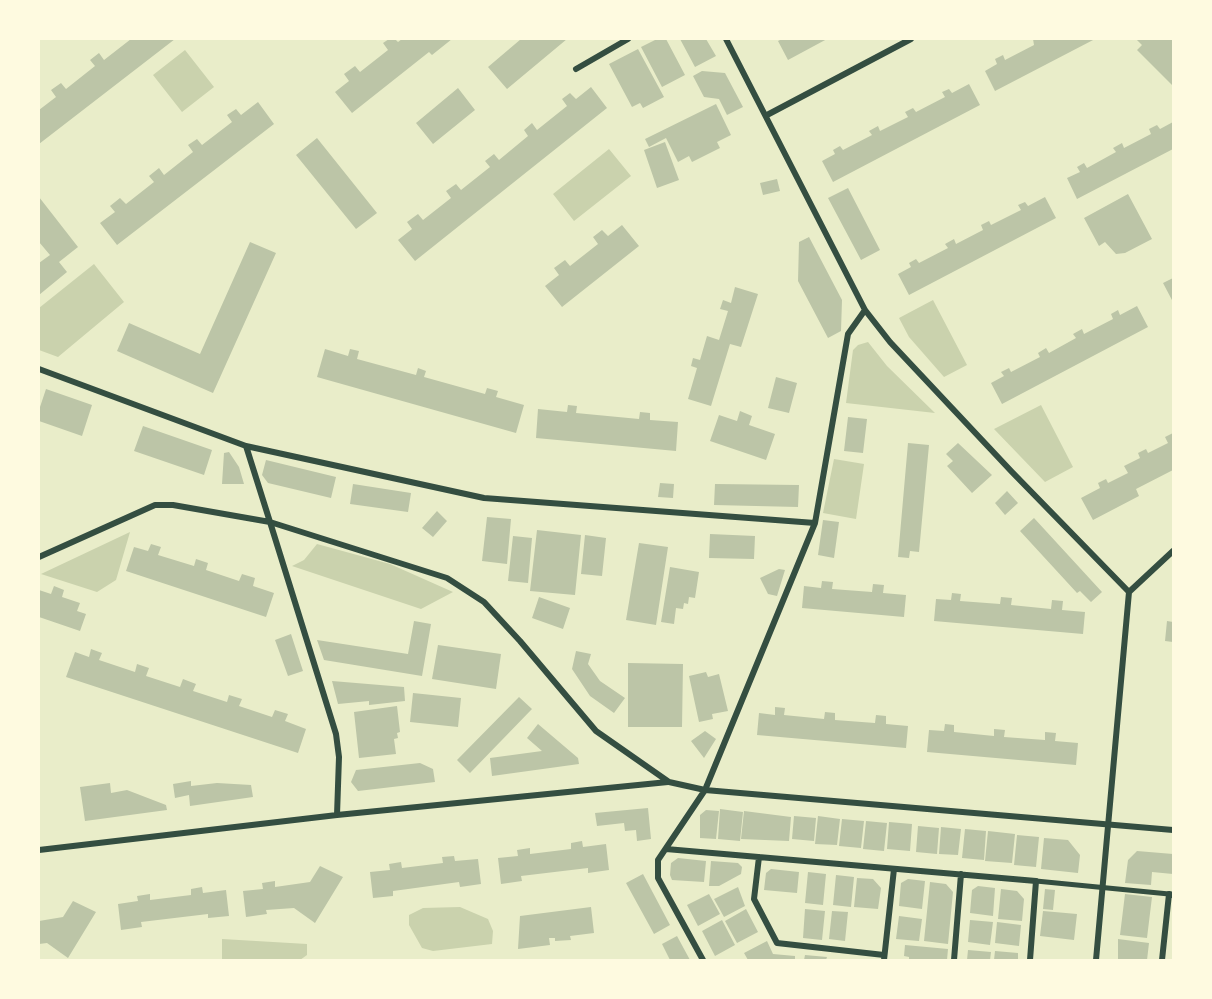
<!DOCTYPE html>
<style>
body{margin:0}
#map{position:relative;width:1212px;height:999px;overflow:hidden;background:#e9edc9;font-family:Helvetica,sans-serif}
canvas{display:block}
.frame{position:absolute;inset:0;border:40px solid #fefae0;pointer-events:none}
</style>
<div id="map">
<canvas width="1212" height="999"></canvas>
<div class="frame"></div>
</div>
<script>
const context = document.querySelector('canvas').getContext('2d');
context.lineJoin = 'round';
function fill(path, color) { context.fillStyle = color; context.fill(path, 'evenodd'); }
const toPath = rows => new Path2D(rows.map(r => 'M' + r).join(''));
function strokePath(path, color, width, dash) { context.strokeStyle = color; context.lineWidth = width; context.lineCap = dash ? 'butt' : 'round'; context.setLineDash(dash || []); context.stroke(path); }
fill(toPath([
 [185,50,214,87,182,112,153,75],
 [609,149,631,176,574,221,553,194],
 [94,264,124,302,58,357,39,350,39,308],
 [933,300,967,365,944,377,909,337,899,318],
 [868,342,887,366,935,413,846,403,853,350,858,345],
 [1041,405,1073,467,1045,482,994,429],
 [834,459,864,464,856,519,823,513],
 [130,532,116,580,97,592,41,574],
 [317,544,390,564,453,592,421,609,292,566,304,560],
 [460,907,488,919,493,931,492,944,433,951,422,948,409,925,409,915,423,908],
 [222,939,307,944,307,955,300,960,222,960]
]), '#cad2ad');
fill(toPath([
 [131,39,175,39,39,144,39,110,56,97,51,90,61,83,66,89,95,66,90,60,99,53,104,60],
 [389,39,395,39,398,42,402,39,452,39,432,55,429,52,352,113,335,92,349,81,344,74,355,66,360,72,388,50,383,43],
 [521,39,567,39,507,89,488,67],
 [657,39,666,39,685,75,662,87,641,47],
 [680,39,706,39,716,56,695,67],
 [782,39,827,39,788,60,778,41],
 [1033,39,1095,39,995,91,985,71,997,64,995,59,1003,55,1005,60,1034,45],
 [1136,39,1173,39,1173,86,1137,50,1142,45],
 [638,49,664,97,643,108,640,103,632,107,609,64],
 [702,71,725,73,743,107,727,115,719,99,704,97,693,76],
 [969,84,980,105,833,182,822,161,835,154,833,150,840,146,843,150,872,135,869,131,878,126,880,131,908,117,905,112,913,108,916,112,945,97,942,92,949,89,952,93],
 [591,87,607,108,415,261,398,240,412,229,407,222,418,214,423,220,451,198,446,191,456,184,461,190,490,167,485,161,494,154,499,160,528,136,524,130,532,123,537,130,567,106,562,99,570,93,576,99],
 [458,88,475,110,433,144,416,123],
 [258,102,274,124,117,245,100,223,115,212,110,206,120,198,126,204,154,182,149,176,159,168,164,175,193,152,188,145,197,139,202,145,232,122,227,115,236,109,241,115],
 [716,104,731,135,717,142,720,148,692,162,689,156,678,162,666,138,649,147,645,139],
 [1173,122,1173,149,1077,199,1067,178,1080,172,1077,167,1084,163,1087,168,1116,152,1113,148,1122,143,1124,148,1151,134,1149,129,1157,125,1160,129],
 [317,138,377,213,356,229,296,155],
 [665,142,679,180,657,188,644,150],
 [777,179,780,191,763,195,760,183],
 [848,188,880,250,861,260,828,198],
 [1128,194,1152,239,1125,253,1116,254,1105,242,1099,246,1084,218],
 [39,197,78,247,59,262,67,272,39,295,39,263,50,255,39,242],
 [1045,197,1056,218,909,295,898,274,911,267,909,263,916,259,919,263,948,248,945,244,954,239,956,244,983,230,981,225,989,221,991,225,1021,210,1018,205,1025,202,1028,206],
 [622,225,639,246,562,307,545,286,559,275,554,268,565,260,570,266,598,244,593,237,602,230,608,236],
 [809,237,842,300,841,331,828,338,798,281,799,242],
 [250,242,276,253,213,393,117,351,129,323,200,354],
 [1173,278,1173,302,1163,283],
 [735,287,758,294,741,347,730,344,711,406,688,399,697,368,691,366,693,358,700,360,707,336,719,340,728,311,720,309,723,300,731,303],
 [1137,306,1148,327,1002,404,991,383,1004,376,1001,372,1009,368,1011,372,1040,357,1038,353,1046,348,1049,353,1076,338,1073,334,1082,329,1084,334,1113,319,1111,314,1118,310,1120,315],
 [325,349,348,356,350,349,359,351,357,359,416,375,418,368,426,371,424,377,485,394,487,388,498,391,496,397,524,405,516,433,317,377],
 [776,377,797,383,789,413,768,408],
 [46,389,92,405,82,436,39,421,39,410],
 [568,405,577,406,576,413,639,419,640,412,650,413,650,420,678,422,676,451,536,438,538,409,567,412],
 [740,411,752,416,749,425,775,434,766,460,710,441,719,415,737,421],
 [848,417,867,419,863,453,844,451],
 [143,426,212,450,204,475,134,451],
 [1173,433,1173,470,1136,489,1139,496,1093,520,1081,498,1100,488,1098,483,1106,479,1108,483,1128,473,1124,466,1140,458,1138,453,1146,449,1148,453,1168,443,1165,437],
 [908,443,929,445,919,552,910,551,909,558,898,557],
 [958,443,992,475,972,493,947,466,953,461,946,454],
 [229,452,239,467,244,484,222,484,224,453],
 [266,460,336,477,331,498,268,483,262,475],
 [660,483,674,484,673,498,658,497],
 [353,484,411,493,408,512,350,504],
 [715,484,799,485,798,507,714,505],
 [1007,491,1018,503,1005,515,995,503],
 [437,511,447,521,433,537,422,528],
 [487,517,511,519,507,564,482,561],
 [1034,518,1102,592,1091,602,1080,591,1077,593,1020,531],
 [823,520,839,522,834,558,818,555],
 [537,530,581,535,575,595,530,591],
 [710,534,755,536,754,559,709,558],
 [585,535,606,538,602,576,581,574],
 [513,536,532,538,528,583,508,581],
 [639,543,668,547,656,625,626,620],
 [151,544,161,547,158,555,194,566,196,559,208,563,206,570,239,581,242,574,255,578,253,586,274,593,266,617,126,571,134,547,148,551],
 [670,567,699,572,695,598,689,597,688,604,684,603,683,609,676,608,674,624,661,622],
 [779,569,785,570,777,596,768,594,760,578],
 [822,581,833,582,832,589,872,592,873,584,884,585,883,593,906,595,904,617,802,608,804,586,821,588],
 [54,586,64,590,62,597,80,603,77,611,86,614,80,631,39,617,39,590,51,594],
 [952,593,961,594,960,601,1000,604,1001,597,1012,598,1011,605,1051,609,1052,600,1063,601,1062,610,1085,612,1083,634,934,621,936,599,951,600],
 [539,597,570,608,563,629,532,618],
 [414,621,431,624,422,676,324,660,317,640,408,654],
 [1167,621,1173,622,1173,642,1165,641],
 [291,634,303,671,288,676,275,640],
 [438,645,501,654,496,689,432,679],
 [91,649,102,653,99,660,135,672,137,664,149,668,146,676,180,687,183,679,196,684,193,691,227,702,229,695,242,699,239,706,272,717,275,710,288,714,285,721,306,729,298,753,66,677,75,652,89,657],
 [576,651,591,654,588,664,600,681,625,698,614,713,590,696,572,669],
 [628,663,683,664,682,727,628,727],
 [706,672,708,677,719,674,728,711,712,714,713,719,699,722,689,676],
 [332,681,404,687,405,701,369,705,369,701,338,704],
 [413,693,461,698,458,727,410,722],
 [519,697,532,709,470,773,457,760],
 [397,706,400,732,397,733,398,738,394,739,396,754,359,758,354,712],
 [775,707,785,708,784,715,824,719,825,712,835,713,835,720,875,723,876,715,886,716,886,724,908,726,906,748,757,735,759,713,775,715],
 [538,724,578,758,579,764,492,776,490,758,542,751,527,738],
 [945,724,954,725,954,732,994,736,994,729,1005,730,1004,737,1045,740,1045,732,1056,733,1055,741,1078,743,1076,765,927,752,929,730,944,731],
 [705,731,716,739,704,758,691,741],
 [420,763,433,769,435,782,358,791,351,782,356,770],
 [191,781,191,786,217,783,251,785,253,797,190,806,189,795,175,798,173,784],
 [110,783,111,793,127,790,166,805,167,810,85,821,80,787],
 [648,808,651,839,637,841,636,830,625,831,624,823,597,826,595,813],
 [720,809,743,812,740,841,718,839],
 [706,810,719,811,716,839,700,838,700,815],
 [744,811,791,817,789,841,741,839],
 [794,816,816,818,814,841,792,839],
 [818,816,840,819,837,845,815,844],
 [842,819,864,821,861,848,839,846],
 [866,821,887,823,884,851,863,849],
 [889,822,912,824,910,851,887,849],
 [918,826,939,828,937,854,916,852],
 [941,827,961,829,958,855,939,854],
 [965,829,986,831,984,860,962,858],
 [988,831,1015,834,1012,863,985,861],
 [1017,835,1039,837,1036,867,1014,865],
 [1044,838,1068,840,1080,855,1078,873,1041,869],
 [582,841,583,847,606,844,609,870,588,873,588,868,521,876,522,881,501,884,498,858,518,856,517,850,530,848,530,854,571,849,571,843],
 [1137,851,1173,854,1173,874,1152,872,1151,885,1125,883,1128,860],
 [454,856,455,861,478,859,481,884,460,887,459,882,408,889,393,891,393,896,373,898,370,872,390,870,389,864,401,862,402,868,443,863,442,857],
 [678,858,706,861,704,882,672,880,670,875,671,863],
 [711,861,738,863,742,867,741,874,719,886,709,886],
 [320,866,343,877,315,923,294,908,266,910,267,914,246,917,243,891,263,889,262,883,275,881,275,887,310,882],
 [771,869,799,872,797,893,764,890,766,873],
 [808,872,826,874,823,905,805,903],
 [643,874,670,925,654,934,626,883],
 [836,875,854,877,851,907,833,905],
 [857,878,873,879,881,888,878,909,854,907],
 [908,879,925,881,922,909,899,906,901,883],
 [930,882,946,884,953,892,948,944,924,941],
 [978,886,995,888,993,916,970,913,972,890],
 [202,887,203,893,226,890,229,916,208,918,208,914,141,922,142,927,121,930,118,904,138,901,137,896,150,894,150,900,191,895,191,889],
 [738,887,745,906,724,917,714,899],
 [1001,889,1017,891,1024,899,1022,921,998,919],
 [1045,889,1055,890,1053,910,1043,909],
 [709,894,720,914,698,926,687,905],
 [1125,894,1152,897,1147,938,1120,935],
 [73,901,96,912,68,958,47,943,39,944,39,921,63,917],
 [591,907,594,933,570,936,571,940,555,941,555,938,549,938,550,945,518,949,520,916],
 [746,909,758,932,737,943,725,921],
 [805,909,825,911,822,940,803,938],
 [832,911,848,912,845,941,829,939],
 [1043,911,1077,914,1074,940,1040,936],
 [899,916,922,919,919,941,896,939],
 [722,920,735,945,715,956,702,931],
 [970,920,993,922,990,945,968,942],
 [997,922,1021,925,1019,946,995,943],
 [677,936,690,960,670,960,662,944],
 [1118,939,1149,943,1147,960,1118,960],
 [767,941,773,954,795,956,795,960,748,960,744,953],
 [905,945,948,949,947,960,909,960,909,957,904,956],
 [968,950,991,952,990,960,967,960],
 [995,951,1018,953,1018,960,994,960],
 [805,955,827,957,826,960,804,960]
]), '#bcc5a7');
strokePath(toPath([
 [1036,881,1169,894]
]), '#344e41', 5);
strokePath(toPath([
 [726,39,865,310,890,342,1012,472,1129,592,1096,960],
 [576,69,628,39],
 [767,115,911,39],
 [39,369,246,446,270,522,447,578,484,602,520,641,596,731,669,782,705,790,1173,830],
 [246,446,484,498,815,523],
 [39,557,155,505,173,505,270,522,336,734,339,757,337,815],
 [1129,592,1173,551],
 [666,849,1036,881,1030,960],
 [39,850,337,815,668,782],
 [759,857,754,899,777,943,884,955],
 [703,960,658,878,658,860,705,790,815,523,848,334,865,310],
 [884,960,894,869],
 [954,960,961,874],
 [1162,960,1169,894,1173,895]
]), '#344e41', 6);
</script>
